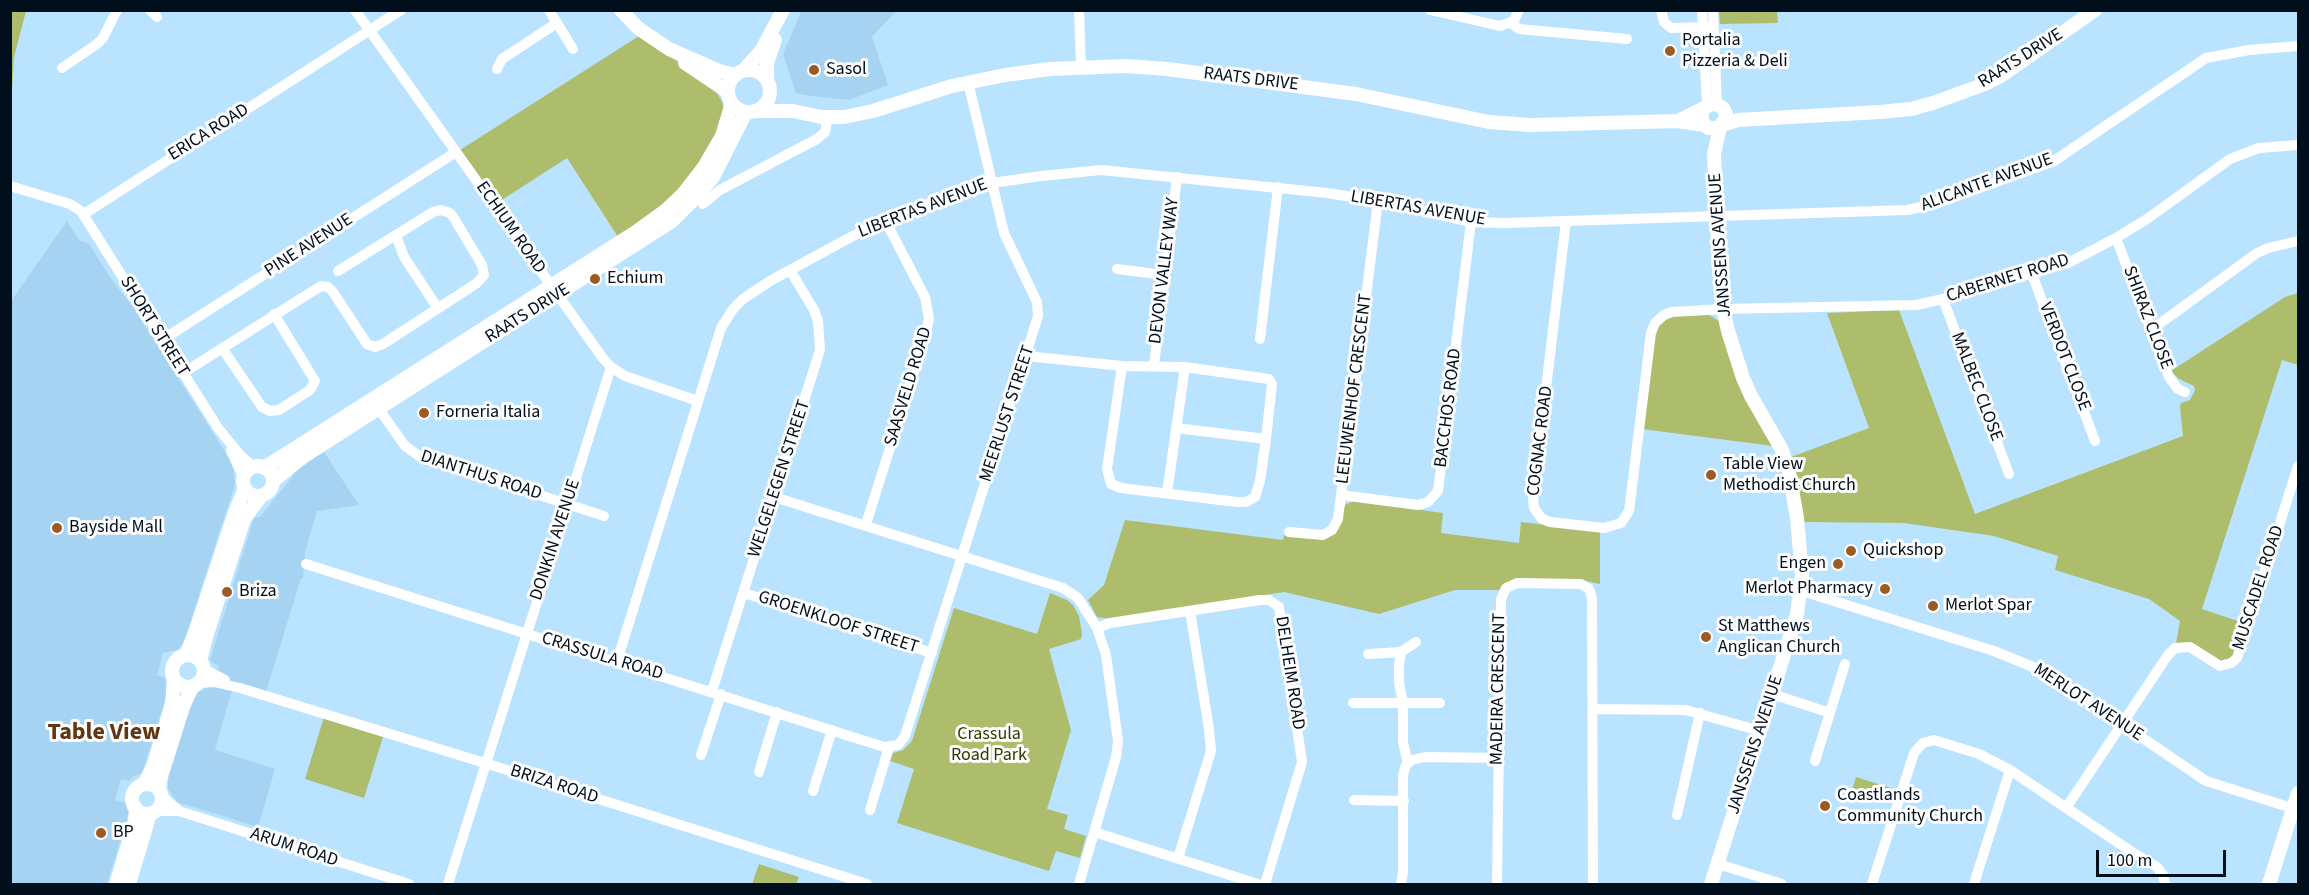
<!DOCTYPE html>
<style>
body{margin:0}
#map{position:relative;width:2309px;height:895px;overflow:hidden;background:#b9e3ff;font-family:"Source Sans 3",sans-serif}
canvas{display:block}
.frame{position:absolute;inset:0;border:12px solid #000f1b;pointer-events:none}
.scale{position:absolute;left:2096px;top:850px;width:130px;height:27px;box-sizing:border-box;border:3px solid #000f1b;border-top:0;padding-left:8px;font-size:18px;line-height:21px;white-space:nowrap;color:#000f1b;-webkit-text-stroke:4px #fdfdfd;paint-order:stroke}
</style>
<div id="map">
<canvas width="2309" height="895"></canvas>
<div class="frame"></div>
<div class="scale">100 m</div>
</div>
<script>
const context = document.querySelector('canvas').getContext('2d');
context.lineJoin = 'round';
function fill(path, color) { context.fillStyle = color; context.fill(path, 'evenodd'); }
const toPath = rows => new Path2D(rows.map(r => 'M' + r).join(''));
function strokePath(path, color, width, dash) { context.strokeStyle = color; context.lineWidth = width; context.lineCap = dash ? 'butt' : 'round'; context.setLineDash(dash || []); context.stroke(path); }
function drawText(font, color, halo, rows, align = 'center') {
  context.font = font + ' "Source Sans 3",sans-serif'; context.lineWidth = 6; context.setLineDash([]); context.textBaseline = 'middle'; context.strokeStyle = halo; context.fillStyle = color; for (const [text, x, y, turn = 0] of rows) {
    context.save(); context.translate(x, y); context.rotate((+turn || 0) * Math.PI / 180); context.textAlign = isNaN(turn) ? turn : align; if (halo) context.strokeText(text, 0, 0); context.fillText(text, 0, 0); context.restore();
  }
}
fill(toPath([
 [802,10,896,11,872,37,888,85,849,100,805,95,796,93,783,54],
 [67,221,79,240,89,244,114,283,133,307,229,458,233,469,235,484,183,644,177,650,163,653,157,675,165,678,166,697,142,773,132,777,130,781,121,779,115,800,126,803,130,809,107,884,11,884,11,301],
 [324,452,359,505,317,511,305,552,303,578,301,578,265,695,233,686,215,750,275,769,258,827,177,802,168,789,168,779,192,701,200,691,208,687,219,667,210,660,254,518,260,517,293,476,294,472]
]), '#a6d3f1');
fill(toPath([
 [11,10,26,11,14,57,11,105],
 [1719,11,1777,11,1778,23,1720,24],
 [639,36,707,81,714,87,722,102,724,111,720,126,691,177,669,200,618,237,567,158,497,203,460,150],
 [2298,293,2298,365,2282,360,2202,609,2244,623,2233,658,2224,663,2176,644,2180,621,2149,599,2055,570,2058,556,1994,536,1904,523,1804,522,1791,457,1869,428,1827,313,1899,310,1975,514,2183,436,2180,407,2181,403,2190,400,2195,390,2194,386,2179,379,2171,371,2285,297],
 [1709,315,1719,321,1773,446,1642,429,1654,334,1660,323,1672,316],
 [1355,501,1443,513,1441,533,1519,543,1521,522,1600,531,1600,584,1581,580,1499,590,1455,590,1379,614,1284,592,1112,619,1097,617,1088,600,1104,585,1125,520,1283,540,1284,535,1319,539,1346,504],
 [1050,593,1067,600,1073,605,1079,616,1082,633,1081,639,1049,649,1071,730,1047,809,1068,815,1064,829,1086,836,1080,858,1056,851,1049,871,897,823,914,769,890,761,893,753,903,750,912,741,954,608,1037,634],
 [324,717,383,737,364,798,305,779],
 [1856,777,1897,790,1893,803,1852,790],
 [759,864,799,877,796,884,752,884]
]), '#aebd6c');
strokePath(toPath([
 [10,14,12,10]
]), '#3fa38f', 2);
strokePath(toPath([
 [150,10,157,17],
 [355,10,602,357,611,367,625,376,698,401],
 [549,10,573,49],
 [1079,10,1081,67],
 [1430,10,1500,26,1514,21,1519,10],
 [1661,10,1664,22,1671,28,1708,27],
 [1702,10,1707,105],
 [1713,10,1717,104],
 [1511,23,1519,29,1627,39],
 [62,68,97,44,103,38,117,10],
 [497,69,502,59,557,23],
 [10,186,70,204,81,211,218,428,240,455,254,467],
 [703,204,720,190,817,139,825,132,828,118],
 [84,214,401,10],
 [1566,221,1533,497,1534,508,1542,519,1550,522,1604,528,1621,523,1629,511,1651,333,1655,323,1664,315,1672,312,1723,309,1916,305,1943,299,2068,263,2116,238,2147,219,2230,159,2259,148,2298,145],
 [2116,238,2169,377,2178,389,2185,392],
 [1117,269,1164,275],
 [338,271,396,235],
 [2032,274,2095,441],
 [1943,299,2009,474],
 [2151,330,2257,253,2268,248,2298,241],
 [1260,339,1278,187],
 [162,340,456,152],
 [222,348,262,407,270,411,279,410,310,390,315,381,274,314],
 [1026,356,1122,366,1185,367,1269,379,1272,384,1266,439,1260,481,1255,497,1246,502,1237,502,1121,488,1111,484,1107,469,1122,366],
 [1154,365,1177,177],
 [183,373,321,286,328,287,333,292,367,344,375,347,383,344,477,283,484,275,482,265,454,218,450,213,441,210,433,212,396,235,404,257,437,307],
 [379,409,405,446,419,456,604,516],
 [1176,428,1266,439],
 [231,451,244,478],
 [1167,493,1185,367],
 [1341,495,1418,505,1428,502,1438,491,1471,222],
 [774,497,1063,588,1078,598,1097,628,1106,655,1118,741,1116,757,1079,884],
 [866,524,925,337,929,318,925,297,885,220],
 [1289,532,1323,535,1332,530,1338,519,1378,201],
 [306,564,884,747,898,745,905,736,1038,316,1037,302,1004,233,968,82],
 [1802,591,1994,651,2033,667,2054,678,2206,781,2298,810],
 [744,593,932,653],
 [1097,628,1110,623,1260,600,1269,600,1279,607,1302,762,1265,884],
 [1368,654,1401,652],
 [617,661,721,328,733,309,743,299,770,281,849,238,885,220,970,189,992,183,1041,176,1101,170,1327,193,1378,201,1471,222,1504,223,1907,210,1935,204,2054,161,2206,58,2249,50,2298,46],
 [204,669,225,680],
 [199,683,214,682,240,688,485,763,867,884],
 [712,691,820,350,818,321,814,310,790,270],
 [1772,694,1830,713],
 [1353,703,1440,703],
 [1594,709,1686,710,1760,731],
 [701,755,721,694],
 [1815,761,1845,664],
 [1408,763,1403,743,1403,703,1399,683,1399,665,1401,652,1416,642],
 [759,772,777,712],
 [813,791,832,730],
 [163,797,179,811],
 [1354,800,1404,801],
 [2066,808,2168,655,2175,648,2190,647,2220,666,2231,663,2237,658,2298,466],
 [870,810,889,747],
 [156,811,179,811,409,884],
 [1677,815,1700,713],
 [1094,832,1258,884],
 [1178,858,1211,751,1209,729,1190,611],
 [1718,864,1782,884],
 [448,884,611,367],
 [1401,884,1403,872,1403,775,1406,765,1412,760,1425,757,1498,758],
 [1497,884,1501,599,1506,588,1517,583,1581,584,1589,589,1592,598,1593,884],
 [1872,884,1914,753,1923,743,1934,740,1979,754,2010,770,2132,852,2157,867,2163,875,2165,884],
 [1974,884,2010,770]
]), '#fff', 10);
strokePath(toPath([
 [621,10,638,28,669,49,719,71,736,75],
 [685,63,728,92],
 '728 91a21 21 0 1 1 42 0a21 21 0 1 1-42 0Z',
 [744,70,761,51,783,10],
 [767,79,767,63,775,40],
 [757,111,793,111,821,117,844,117,873,111,952,86,1005,75,1050,69,1126,66,1167,69,1356,94,1489,122,1530,125,1677,121,1704,125],
 [1678,121,1714,103,1723,108,1726,114,1725,120,1718,128,1708,128,1702,122,1702,110],
 [1722,125,1738,120,1880,112,1911,109,1933,103,1985,84,2002,75,2095,10],
 '243 481a15 15 0 1 1 30 0a15 15 0 1 1-30 0Z',
 [264,468,636,232,665,211,683,194,704,167,722,136,732,103],
 [273,481,304,456,672,221,698,195,713,177,746,112],
 '172 671a16 16 0 1 1 32 0a16 16 0 1 1-32 0Z',
 [186,655,195,633,234,515,245,488],
 [200,661,206,637,244,519,261,496],
 '132 799a15 15 0 1 1 30 0a15 15 0 1 1-30 0Z',
 [144,784,153,767,172,704,174,680],
 [159,789,161,776,183,707,192,687],
 [116,884,135,822,136,808],
 [129,884,150,814],
 [1711,884,1797,614,1802,575,1797,518,1789,472,1782,450,1751,396,1743,378,1728,331,1723,309,1719,263,1714,154,1720,127],
 [2269,884,2298,793]
]), '#fff', 14);
for (const [x, y, r, color] of [
 [1670,51,6,"#9b5b24"],
 [814,70,6,"#9b5b24"],
 [595,279,6,"#9b5b24"],
 [424,413,6,"#9b5b24"],
 [1711,475,6,"#9b5b24"],
 [57,528,6,"#9b5b24"],
 [1851,551,6,"#9b5b24"],
 [1838,564,6,"#9b5b24"],
 [1885,589,6,"#9b5b24"],
 [227,592,6,"#9b5b24"],
 [1933,606,6,"#9b5b24"],
 [1706,637,6,"#9b5b24"],
 [1825,806,6,"#9b5b24"],
 [101,833,6,"#9b5b24"]
]) { const dot = new Path2D(); dot.arc(x, y, r, 0, 2 * Math.PI); context.fillStyle = color; context.fill(dot); strokePath(dot, '#fdfdfd', 2); }
drawText('18px', '#000f1b', '#fdfdfd', [
 ["Portalia",1682,41],
 ["Pizzeria & Deli",1682,62],
 ["Sasol",826,70],
 ["Echium",607,279],
 ["Forneria Italia",436,413],
 ["Table View",1723,465],
 ["Methodist Church",1723,486],
 ["Bayside Mall",69,528],
 ["Quickshop",1863,551],
 ["Engen",1826,564,"right"],
 ["Merlot Pharmacy",1873,589,"right"],
 ["Briza",239,592],
 ["Merlot Spar",1945,606],
 ["St Matthews",1718,627],
 ["Anglican Church",1718,648],
 ["Coastlands",1837,796],
 ["Community Church",1837,817],
 ["BP",113,833]
], 'left');
drawText('18px', '#000f1b', '#fdfdfd', [
 ["RAATS DRIVE",2021,59,-32],
 ["RAATS DRIVE",1251,80,7],
 ["ERICA ROAD",209,133,-32],
 ["ALICANTE AVENUE",1987,183,-20],
 ["LIBERTAS AVENUE",923,209,-21],
 ["LIBERTAS AVENUE",1418,209,10],
 ["ECHIUM ROAD",510,228,55],
 ["JANSSENS AVENUE",1721,245,-94],
 ["PINE AVENUE",309,246,-33],
 ["DEVON VALLEY WAY",1165,271,-83],
 ["CABERNET ROAD",2008,279,-17],
 ["RAATS DRIVE",528,314,-32],
 ["SHIRAZ CLOSE",2147,318,69],
 ["SHORT STREET",154,327,58],
 ["VERDOT CLOSE",2064,357,69],
 ["SAASVELD ROAD",909,387,-73],
 ["MALBEC CLOSE",1976,387,69],
 ["LEEUWENHOF CRESCENT",1355,389,-83],
 ["BACCHOS ROAD",1449,408,-83],
 ["MEERLUST STREET",1008,414,-72],
 ["COGNAC ROAD",1541,441,-83],
 ["DIANTHUS ROAD",481,476,18],
 ["WELGELEGEN STREET",780,479,-72],
 ["DONKIN AVENUE",556,540,-72],
 ["MUSCADEL ROAD",2259,588,-72],
 ["GROENKLOOF STREET",838,623,18],
 ["CRASSULA ROAD",602,657,17],
 ["DELHEIM ROAD",1289,673,81],
 ["MADEIRA CRESCENT",1499,689,-89],
 ["MERLOT AVENUE",2088,703,33],
 ["JANSSENS AVENUE",1756,745,-72],
 ["BRIZA ROAD",554,785,18],
 ["ARUM ROAD",294,848,18]
]);
drawText('18px', '#323a00', '#fdfdfd', [
 ["Crassula",989,735],
 ["Road Park",989,756]
]);
drawText('bold 24px', '#623610', '#fdfdfd', [
 ["Table View",104,734]
]);
</script>
